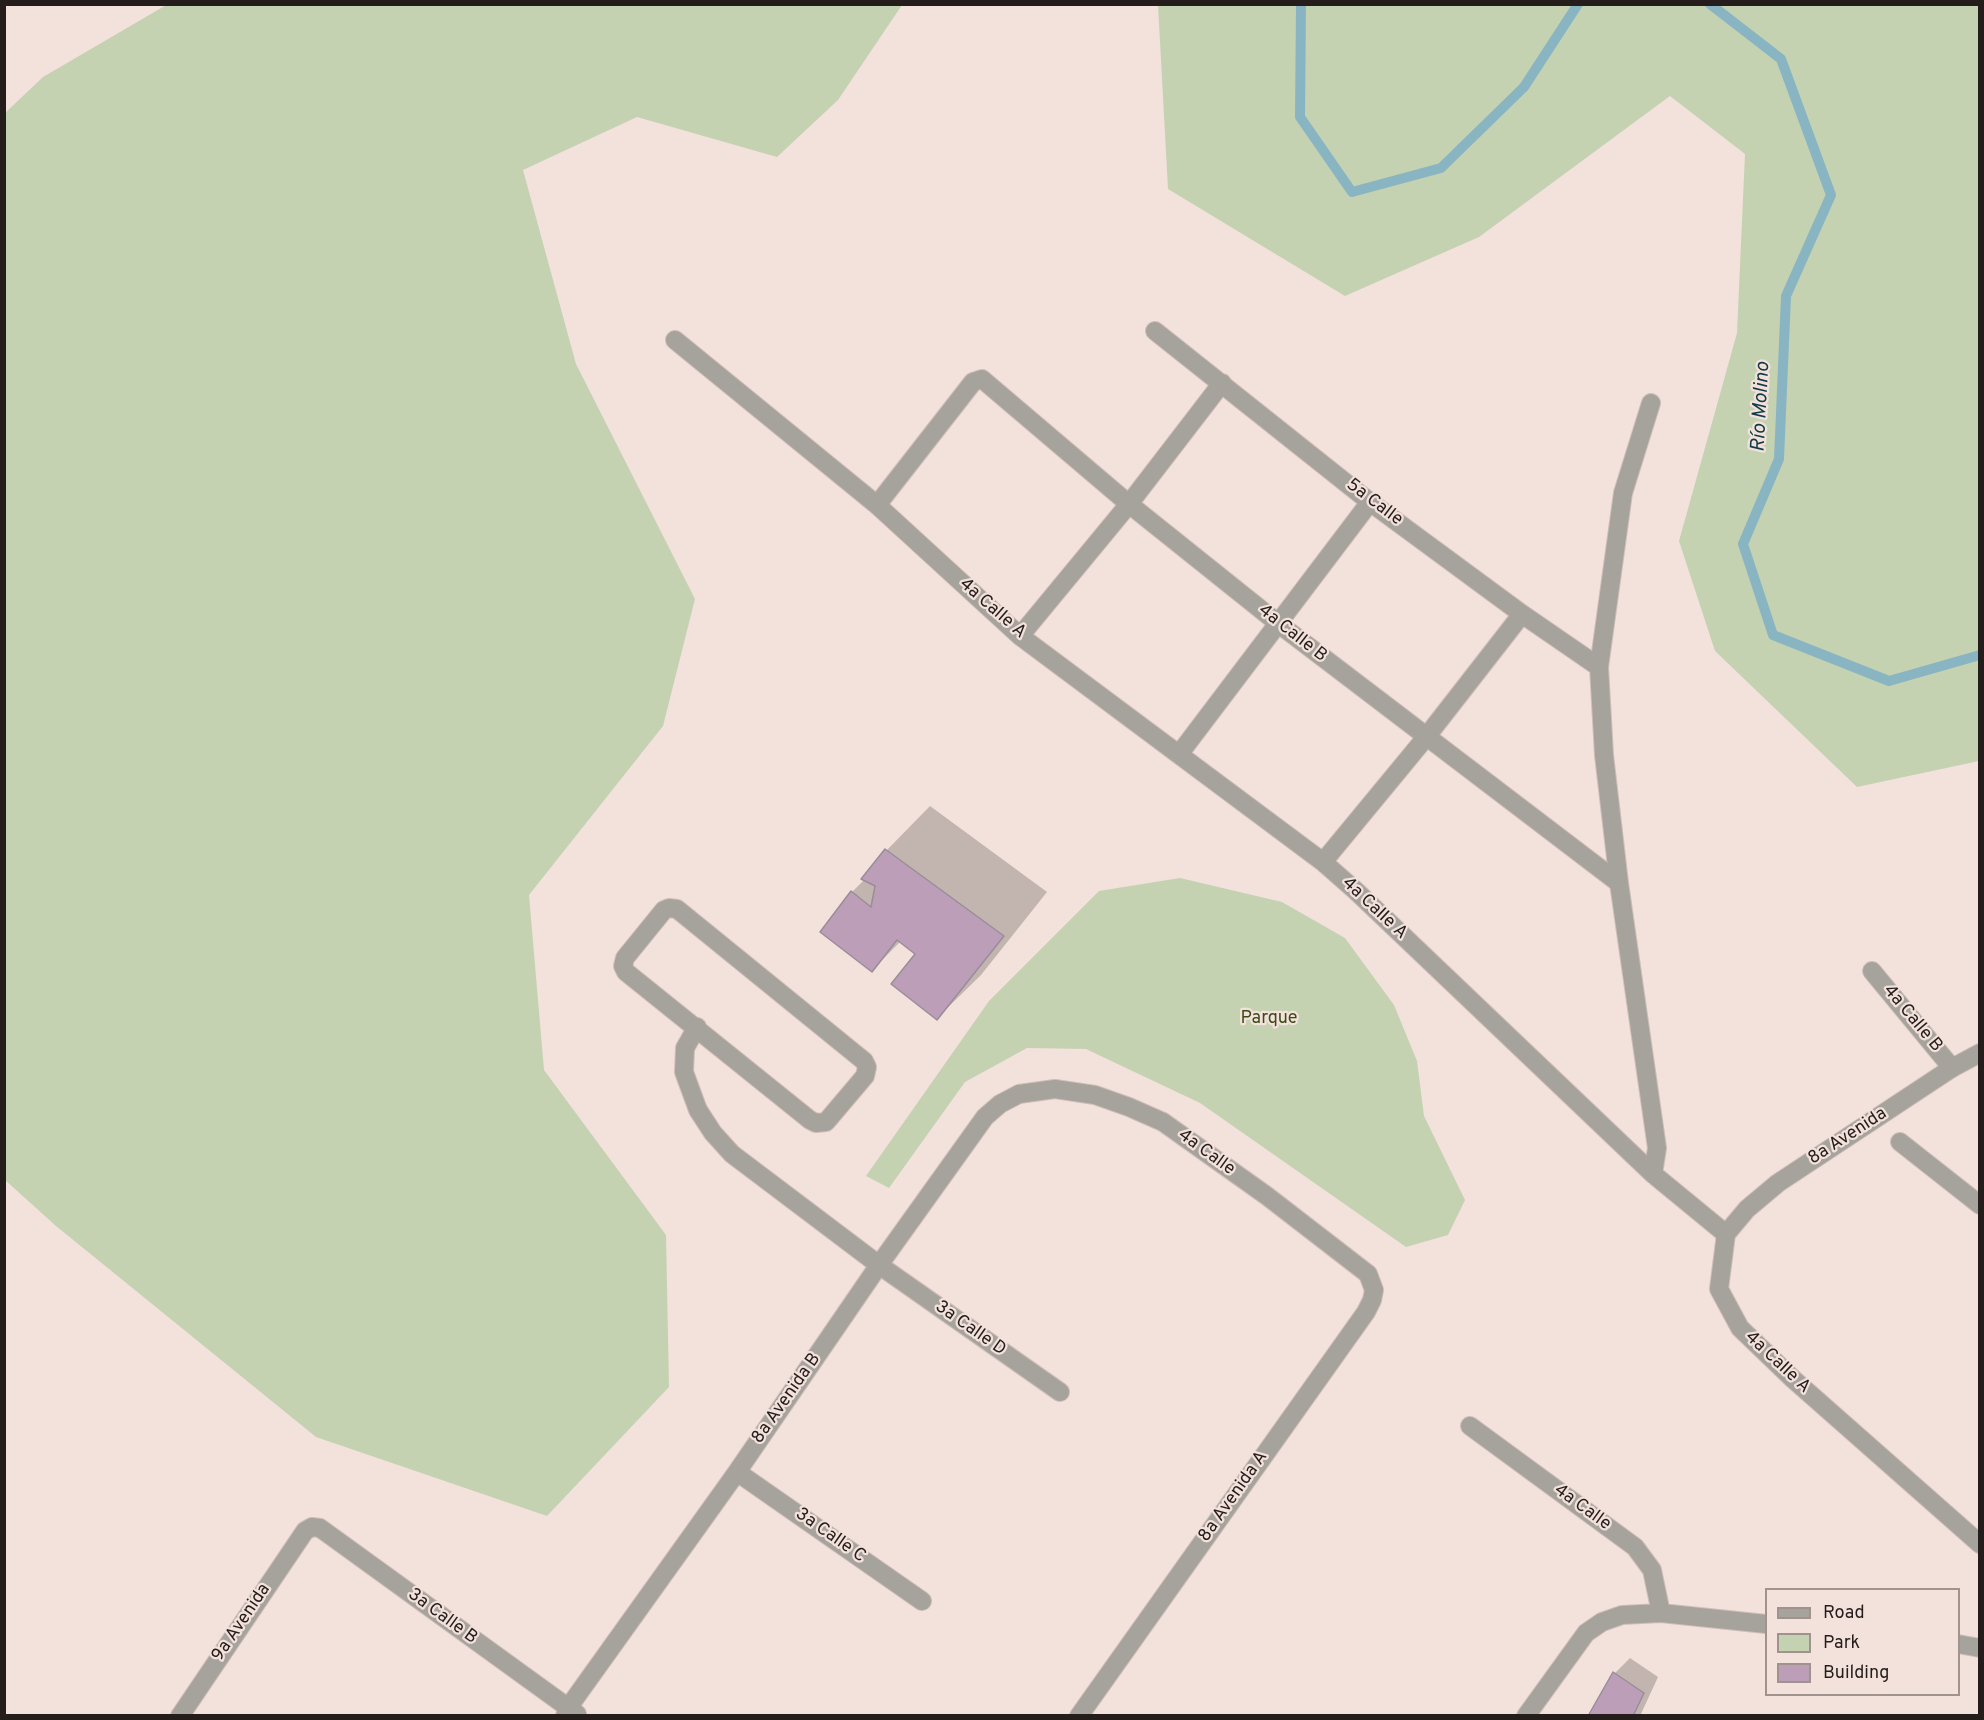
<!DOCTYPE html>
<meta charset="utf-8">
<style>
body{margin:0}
#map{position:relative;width:1984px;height:1720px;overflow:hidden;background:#f3e1db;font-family:Overpass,sans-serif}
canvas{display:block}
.frame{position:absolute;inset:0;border:6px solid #241d1b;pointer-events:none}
.legend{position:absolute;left:1765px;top:1588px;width:195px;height:108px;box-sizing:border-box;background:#f3e1db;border:2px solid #a0938e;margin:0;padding:8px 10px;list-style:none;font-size:18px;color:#241d1b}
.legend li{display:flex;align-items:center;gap:12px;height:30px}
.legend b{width:30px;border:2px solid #a0938e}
</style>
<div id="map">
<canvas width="1984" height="1720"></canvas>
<div class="frame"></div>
<ul class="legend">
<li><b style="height:8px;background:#a6a29c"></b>Road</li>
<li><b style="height:16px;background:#c5d2b2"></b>Park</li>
<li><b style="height:16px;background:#bc9eb9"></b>Building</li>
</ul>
</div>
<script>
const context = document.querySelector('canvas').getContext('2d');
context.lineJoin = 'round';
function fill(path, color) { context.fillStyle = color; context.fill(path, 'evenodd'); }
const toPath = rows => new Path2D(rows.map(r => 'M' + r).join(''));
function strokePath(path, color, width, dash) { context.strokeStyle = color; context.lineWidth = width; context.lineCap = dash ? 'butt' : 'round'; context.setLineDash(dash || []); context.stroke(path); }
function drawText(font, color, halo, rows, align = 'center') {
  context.font = font + ' Overpass,sans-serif'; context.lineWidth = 4.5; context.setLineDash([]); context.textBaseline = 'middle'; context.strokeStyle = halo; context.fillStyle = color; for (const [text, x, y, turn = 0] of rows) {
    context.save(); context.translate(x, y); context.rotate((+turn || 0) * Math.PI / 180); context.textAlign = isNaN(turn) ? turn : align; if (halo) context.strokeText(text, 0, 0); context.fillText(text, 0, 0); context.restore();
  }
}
fill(toPath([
 [168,4,902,5,838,100,777,157,637,117,523,170,576,364,695,599,663,726,529,895,544,1070,666,1235,669,1387,547,1516,316,1437,56,1226,5,1180,5,113,43,77],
 [1158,5,1979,5,1979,761,1857,787,1715,651,1679,541,1737,333,1745,154,1670,96,1479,237,1345,296,1168,189],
 [1180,878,1282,902,1345,938,1394,1005,1417,1061,1424,1116,1465,1200,1448,1235,1406,1247,1200,1103,1086,1049,1027,1048,965,1082,889,1188,866,1176,989,1001,1099,891]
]), '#c5d2b2');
fill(toPath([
 [930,806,1047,892,981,975,937,1018,917,954,901,941,872,970,852,892,865,879,887,850],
 [1630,1658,1658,1677,1640,1716,1590,1716,1615,1673]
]), '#0003');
strokePath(toPath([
 [1301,4,1300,117,1352,192,1441,168,1524,87,1578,4],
 [1710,4,1781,59,1831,195,1786,296,1779,459,1743,544,1773,635,1889,681,1980,655]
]), '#89b5c3', 10);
const building = toPath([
 [885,849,1004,936,937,1020,891,984,915,954,897,940,872,972,820,932,851,891,871,907,875,886,861,879,885,849],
 [1613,1672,1644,1693,1633,1716,1588,1716,1613,1672]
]);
fill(building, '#bc9eb9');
strokePath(building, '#998d98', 1.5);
const service = toPath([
 [669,908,677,909,864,1061,867,1067,865,1076,826,1122,816,1123,810,1120,626,972,623,966,625,958,664,910,669,908]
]);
const minor = toPath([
 [1155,331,1370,502,1522,614,1599,667],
 [675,340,877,505,1020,636,1323,862,1356,891,1653,1174,1726,1234],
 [1651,403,1623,493,1599,667,1604,755,1619,883,1657,1148,1653,1174],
 [877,505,973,382,982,379,1129,504,1279,624,1619,883],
 [1020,636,1129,504,1222,383],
 [1180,753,1370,502],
 [1323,862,1427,736,1522,614],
 [1872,971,1952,1068],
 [697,1027,685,1048,684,1072,698,1110,713,1133,732,1154,879,1265,1060,1392],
 [1900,1142,1980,1205],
 [1470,1426,1635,1547,1652,1570,1661,1613],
 [737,1472,922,1601],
 [1958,1644,1980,1648],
 [180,1716,305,1531,312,1527,320,1528,577,1714],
 [565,1716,568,1708,737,1472,879,1265,985,1117,1000,1104,1019,1094,1055,1089,1095,1095,1129,1107,1163,1122,1267,1196,1368,1274,1374,1290,1372,1300,1366,1312,1079,1716],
 [1526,1716,1586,1633,1602,1622,1622,1615,1661,1613,1766,1624]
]);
const tertiary = toPath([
 [1980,1053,1952,1068,1778,1183,1747,1209,1726,1234,1719,1289,1740,1328,1793,1379,1980,1544]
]);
strokePath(service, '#cebeb8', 20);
strokePath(minor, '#cebeb8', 20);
strokePath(tertiary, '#cebeb8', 20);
strokePath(service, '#a6a29c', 18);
strokePath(minor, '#a6a29c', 18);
strokePath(tertiary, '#a6a29c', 18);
drawText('18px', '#241d1b', '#f3e1db', [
 ["5a Calle",1374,503,37],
 ["4a Calle A",992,609,41],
 ["4a Calle B",1292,634,38],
 ["4a Calle A",1374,909,43],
 ["4a Calle B",1912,1019,50],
 ["8a Avenida",1848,1137,-33],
 ["4a Calle",1206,1153,36],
 ["3a Calle D",970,1329,35],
 ["4a Calle A",1777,1363,43],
 ["8a Avenida B",787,1399,-55],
 ["8a Avenida A",1234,1497,-55],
 ["4a Calle",1582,1508,36],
 ["3a Calle C",830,1536,35],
 ["3a Calle B",442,1617,36],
 ["9a Avenida",242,1623,-56]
]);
drawText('18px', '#3a4c16', '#f3e1db', [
 ["Parque",1269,1019]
]);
drawText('italic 20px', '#113b46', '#f3e1db', [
 ["Río Molino",1762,407,-87]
]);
</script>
